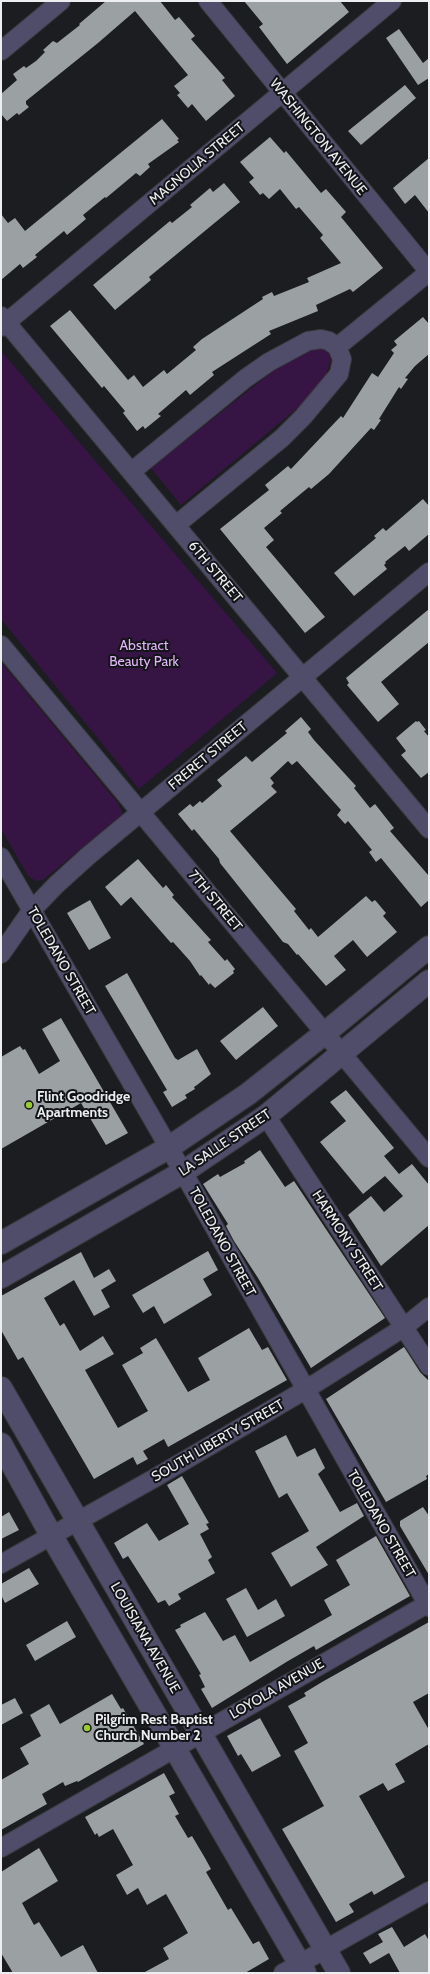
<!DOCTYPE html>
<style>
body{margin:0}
#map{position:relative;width:430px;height:1974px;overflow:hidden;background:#1b1d20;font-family:Cabin,sans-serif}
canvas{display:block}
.frame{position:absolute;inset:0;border:2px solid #eceef0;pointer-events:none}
</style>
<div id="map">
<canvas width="430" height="1974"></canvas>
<div class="frame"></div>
</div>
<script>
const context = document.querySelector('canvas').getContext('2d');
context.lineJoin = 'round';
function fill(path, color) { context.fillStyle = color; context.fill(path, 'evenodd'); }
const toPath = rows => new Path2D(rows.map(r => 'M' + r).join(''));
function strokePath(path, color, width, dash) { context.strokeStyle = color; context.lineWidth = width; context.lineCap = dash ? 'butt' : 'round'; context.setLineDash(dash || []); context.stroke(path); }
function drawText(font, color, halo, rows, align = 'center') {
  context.font = font + ' Cabin,sans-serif'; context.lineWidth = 4; context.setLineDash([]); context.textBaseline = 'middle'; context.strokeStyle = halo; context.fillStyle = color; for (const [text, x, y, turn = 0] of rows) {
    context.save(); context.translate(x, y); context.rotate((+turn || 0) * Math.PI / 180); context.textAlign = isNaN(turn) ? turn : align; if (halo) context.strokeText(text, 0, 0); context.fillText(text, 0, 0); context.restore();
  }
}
fill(toPath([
 [310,348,325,348,331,358,326,375,307,400,181,505,151,468,278,367],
 [2,352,277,673,139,789,1,619],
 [1,662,118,803,123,814,43,880,36,881,28,876,1,829]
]), '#361544');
fill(toPath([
 [106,1,160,1,175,20,179,17,195,36,191,39,225,78,222,80,235,96,206,121,192,104,188,108,177,95,180,93,174,86,188,75,135,11,98,43,26,101,26,104,29,107,19,115,17,113,7,121,1,114,1,94,17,80,13,74,24,66,26,68,36,61,45,52,43,50,53,41,57,43,80,25,79,24],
 [244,1,340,1,349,12,287,64,259,27,263,24],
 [399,29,423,63,429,58,429,78,418,85,386,38],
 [405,85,416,98,361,145,348,131],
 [162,119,179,139,177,140,179,142,148,164,150,167,140,176,136,173,106,198,105,197,83,215,86,219,67,235,64,231,35,255,37,257,23,268,20,264,1,280,1,214,8,223,15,218,25,231],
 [270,137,284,153,286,151,321,193,326,189,346,212,341,217,383,268,353,292,350,289,316,305,318,311,269,331,271,334,212,372,214,375,190,395,186,390,158,414,161,416,145,429,143,426,137,431,123,413,125,411,104,386,102,388,50,326,70,310,128,380,134,375,143,387,164,370,167,374,196,350,193,347,202,339,263,299,262,297,272,292,274,296,309,282,307,278,341,263,320,238,323,235,299,207,296,209,280,189,269,199,263,193,260,195,249,182,254,178,240,162],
 [429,158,429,213,415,195,405,204,393,188],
 [224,183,240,202,149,277,151,280,115,310,93,285,170,221,172,223,192,207,190,205,210,188,213,192],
 [423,317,429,324,429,354,415,366,405,378,408,379,401,389,399,387,379,419,381,420,374,430,371,428,329,474,311,489,309,487,280,511,282,513,264,528,274,540,266,547,325,617,305,633,220,529,269,490,265,485,288,466,291,469,341,416,343,418,372,373,378,377,394,353,391,350,397,345,394,341],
 [423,499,429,506,429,534,409,551,405,546,385,562,386,563,384,565,387,569,354,596,334,573,376,538,374,536,383,528,386,531],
 [429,609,429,642,381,682,399,704,378,722,347,685,349,683,346,678],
 [301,717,311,729,308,732,314,740,356,786,354,788,370,808,375,804,394,828,390,831,429,876,429,900,421,907,381,858,376,862,369,852,372,850,348,821,345,824,337,815,341,810,297,761,292,765,288,761,270,778,274,783,271,786,277,792,230,831,296,909,294,911,309,930,311,928,318,937,366,896,372,902,375,900,386,913,383,916,397,932,367,957,353,940,334,956,346,970,326,986,298,954,297,955,288,944,283,942,220,863,219,859,194,829,192,831,178,814,190,804,193,807,200,801,202,803,222,786,217,780,246,756,252,762,287,733,285,731],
 [416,721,417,722,419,721,426,730,424,731,429,737,429,772,421,778,401,755,406,751,396,738],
 [138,859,163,888,166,885,174,895,172,897,211,940,208,942,225,961,227,959,235,969,233,971,234,973,215,988,210,983,209,985,201,975,200,976,190,961,173,942,171,943,131,897,121,906,105,887],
 [90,900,111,938,89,950,67,913],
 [127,973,175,1058,178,1060,197,1049,211,1074,197,1085,194,1087,195,1089,185,1095,187,1098,172,1107,163,1092,167,1090,105,986],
 [263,1007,278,1026,236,1060,220,1041],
 [61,1018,128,1133,106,1145,81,1103,1,1149,1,1057,20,1046,23,1050,25,1049,39,1074,60,1061,42,1029],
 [346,1090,394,1148,384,1156,399,1174,412,1164,429,1185,429,1225,381,1266,348,1215,371,1196,384,1212,403,1196,385,1176,363,1194,320,1142,346,1121,330,1102],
 [260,1150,285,1187,294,1181,385,1318,311,1368,258,1278,234,1241,226,1226,228,1224,203,1184,218,1174,220,1177,245,1163,244,1161],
 [208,1251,218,1270,203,1279,212,1295,164,1324,154,1306,143,1313,132,1295],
 [81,1252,94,1278,109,1269,116,1281,101,1290,110,1307,94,1316,74,1280,44,1298,60,1326,64,1323,80,1351,103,1336,114,1354,85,1370,118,1428,148,1411,122,1365,143,1353,140,1348,156,1338,188,1392,210,1380,198,1358,249,1328,262,1350,268,1347,287,1380,168,1447,164,1439,143,1451,148,1459,137,1465,133,1457,94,1479,23,1357,18,1360,1,1330,1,1296],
 [404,1347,420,1372,429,1381,429,1474,426,1476,427,1479,386,1502,326,1399],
 [286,1435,297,1457,315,1448,325,1468,318,1474,340,1512,357,1503,364,1516,316,1547,328,1565,291,1587,271,1553,309,1531,287,1493,279,1498,255,1451],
 [182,1476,209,1523,206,1524,209,1529,200,1534,212,1557,208,1560,215,1573,178,1594,181,1599,169,1606,165,1600,158,1603,128,1556,123,1559,114,1543,147,1523,159,1541,189,1524,167,1485],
 [423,1507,429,1516,429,1575,400,1526,400,1521],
 [9,1512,19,1530,1,1539,1,1517],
 [376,1536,410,1596,316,1650,314,1646,288,1661,212,1708,201,1689,205,1687,199,1675,201,1674,175,1630,181,1627,180,1625,205,1612,223,1641,235,1635,250,1662,332,1615,324,1600,350,1585,336,1560],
 [29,1568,39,1584,5,1603,1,1595,1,1584],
 [246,1588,258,1610,276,1599,285,1616,247,1637,226,1599],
 [67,1621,76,1637,35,1661,26,1645],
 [429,1622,429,1693,413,1702,429,1730,429,1744,395,1764,405,1782,388,1791,383,1783,359,1796,405,1877,374,1895,372,1891,349,1904,354,1912,336,1922,282,1829,324,1806,294,1751,308,1743,288,1706,306,1696,304,1693,322,1682],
 [112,1694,121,1709,123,1708,144,1744,78,1782,77,1781,65,1786,63,1782,42,1794,47,1804,1,1830,1,1780,29,1764,20,1748,41,1736,30,1715,49,1704,60,1724],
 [15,1698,23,1713,1,1725,1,1705],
 [260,1718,281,1756,252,1772,241,1754,238,1756,227,1736],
 [164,1773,175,1793,169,1796,179,1814,175,1816,188,1838,192,1836,205,1858,211,1869,206,1872,228,1910,231,1908,253,1944,259,1941,269,1959,245,1973,143,1973,169,1959,163,1948,188,1933,166,1894,147,1905,138,1888,127,1895,116,1875,133,1865,113,1829,99,1837,97,1833,95,1835,85,1817],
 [39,1848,58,1881,22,1903,34,1925,39,1922,61,1957,83,1945,98,1973,13,1973,1,1953,1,1872],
 [392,1927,404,1947,425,1934,429,1941,429,1973,400,1973,389,1953,370,1964,363,1953,383,1942,378,1934]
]), '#9ba0a3');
const minor = toPath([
 [208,1,429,272],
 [1,51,61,1],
 [1,316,429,829],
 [1,327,392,1],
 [337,347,429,272],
 [131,472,246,378,269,362,308,341,321,339,329,341,337,347,342,359,339,374,303,417,282,438,176,525],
 [1,645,429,1158],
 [1,857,183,1172,429,1607],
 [1,954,31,911,56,885,88,856,429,572],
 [266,1116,429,1366],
 [1,1564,153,1479,305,1390,403,1328,429,1307],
 [1,1848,429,1603],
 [283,1973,429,1891]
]);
const tertiary = toPath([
 [1,1243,168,1148,248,1094,325,1033,429,947],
 [1,1277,183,1172,266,1116,429,981],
 [1,1388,339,1973],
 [1,1444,51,1535,305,1973]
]);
strokePath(minor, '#383a3d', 20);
strokePath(tertiary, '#383a3d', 24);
strokePath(minor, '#4f4d6a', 18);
strokePath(tertiary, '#4f4d6a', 22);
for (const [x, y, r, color] of [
 [29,1105,4,"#9bcb33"],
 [87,1728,4,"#9bcb33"]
]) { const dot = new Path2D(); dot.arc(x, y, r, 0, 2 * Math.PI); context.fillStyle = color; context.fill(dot); strokePath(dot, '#121417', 1.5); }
drawText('14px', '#eceef0', '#121417', [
 ["WASHINGTON AVENUE",318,137,51],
 ["MAGNOLIA STREET",197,164,-40],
 ["6TH STREET",215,572,50],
 ["FRERET STREET",208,756,-40],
 ["7TH STREET",215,901,50],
 ["TOLEDANO STREET",61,961,60],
 ["LA SALLE STREET",225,1143,-34],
 ["HARMONY STREET",347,1241,57],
 ["TOLEDANO STREET",222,1242,61],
 ["SOUTH LIBERTY STREET",218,1441,-30],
 ["TOLEDANO STREET",381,1524,60],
 ["LOUISIANA AVENUE",145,1638,60],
 ["LOYOLA AVENUE",277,1689,-30]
]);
drawText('14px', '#e3b4fa', '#121417', [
 ["Abstract",144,646],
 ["Beauty Park",144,662]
]);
drawText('bold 14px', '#eceef0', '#121417', [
 ["Flint Goodridge",37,1097],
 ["Apartments",37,1113],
 ["Pilgrim Rest Baptist",95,1720],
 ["Church Number 2",95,1736]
], 'left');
</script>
